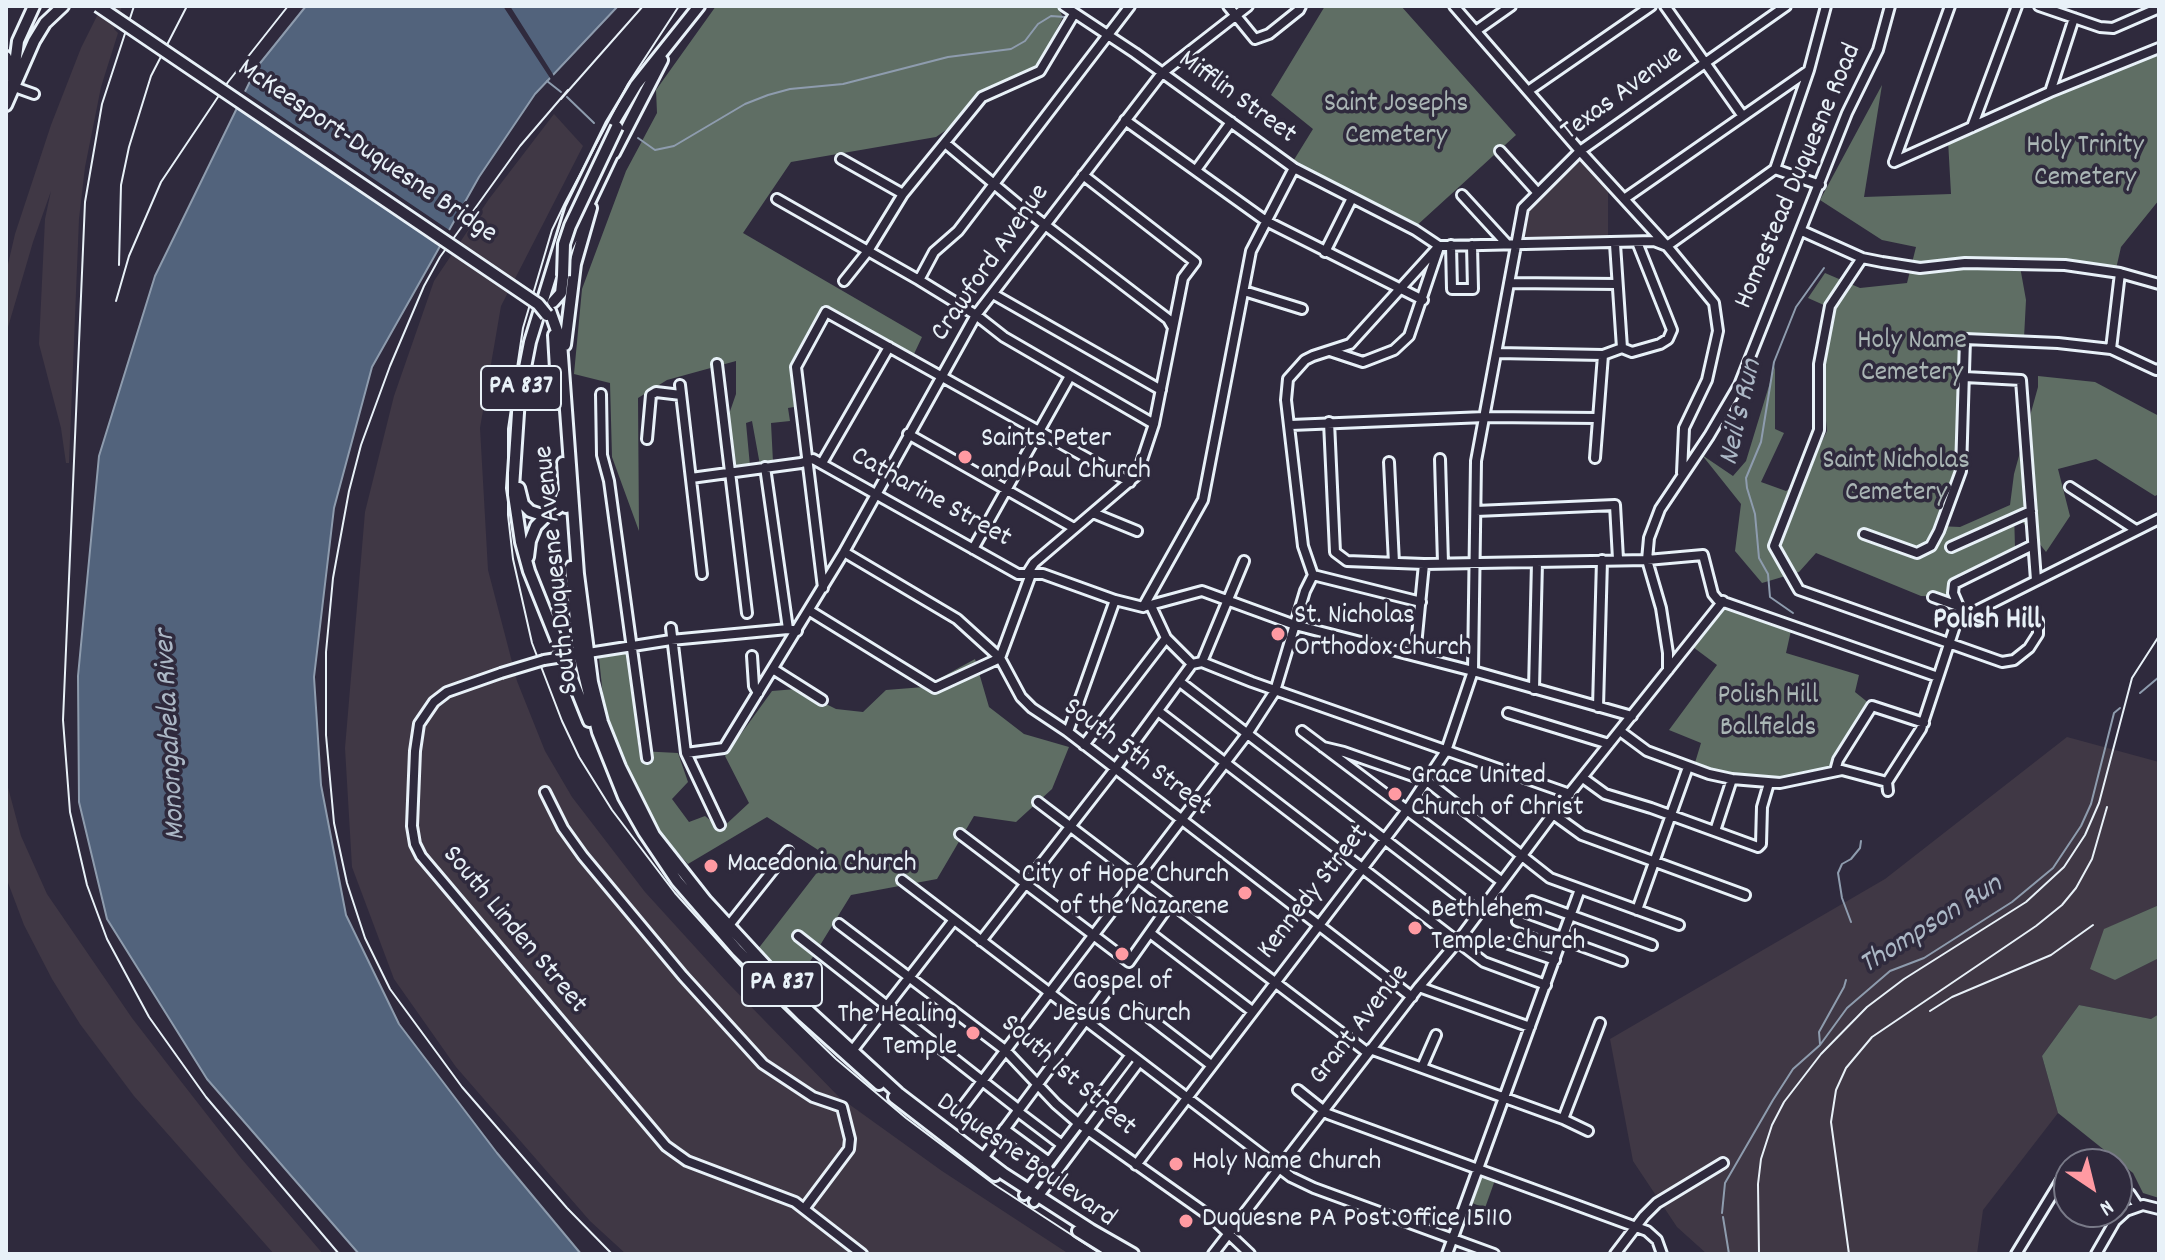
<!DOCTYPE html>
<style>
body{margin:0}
#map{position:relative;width:2165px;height:1260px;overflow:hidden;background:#2f2a3d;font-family:Dekko,sans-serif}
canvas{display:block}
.frame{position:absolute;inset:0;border:8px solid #e8f1f8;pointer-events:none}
.north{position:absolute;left:2053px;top:1148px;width:80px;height:80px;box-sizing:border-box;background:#2f2a3d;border:2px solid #797a88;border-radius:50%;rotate:145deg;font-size:22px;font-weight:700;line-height:32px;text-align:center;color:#e8f1f8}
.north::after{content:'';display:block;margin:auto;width:28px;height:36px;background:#ff9aa2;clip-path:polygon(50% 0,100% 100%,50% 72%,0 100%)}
</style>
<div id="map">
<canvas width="2165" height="1260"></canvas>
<div class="frame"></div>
<div class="north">N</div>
</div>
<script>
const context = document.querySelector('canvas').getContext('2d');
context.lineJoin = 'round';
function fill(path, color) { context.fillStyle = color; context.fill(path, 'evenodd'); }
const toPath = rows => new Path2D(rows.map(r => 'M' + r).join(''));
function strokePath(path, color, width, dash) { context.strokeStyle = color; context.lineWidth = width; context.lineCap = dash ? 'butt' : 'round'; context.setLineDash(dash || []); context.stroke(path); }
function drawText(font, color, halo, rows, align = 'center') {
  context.font = font + ' Dekko,sans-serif'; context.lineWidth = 7; context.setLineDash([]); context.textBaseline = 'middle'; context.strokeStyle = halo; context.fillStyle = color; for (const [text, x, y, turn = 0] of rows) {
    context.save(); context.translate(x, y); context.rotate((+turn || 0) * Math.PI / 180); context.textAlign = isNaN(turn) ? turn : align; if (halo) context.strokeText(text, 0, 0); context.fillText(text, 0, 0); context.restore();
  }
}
fill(toPath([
 [102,6,122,6,114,29,118,33,101,87,85,167,79,219,69,463,66,463,61,428,39,344,45,219,51,191,33,242,6,334,6,273,15,234,51,125,81,48],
 [554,114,583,146,501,306,480,428,488,570,517,681,545,751,572,797,645,892,726,981,839,1097,942,1171,1069,1254,626,1254,590,1221,456,1067,394,979,352,867,345,748,365,512,394,396,434,281,489,199],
 [1581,157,1608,188,1608,241,1521,242,1530,205],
 [2067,737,2159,762,2159,905,2105,929,2115,980,2159,958,2159,1014,2151,1019,2079,1005,2042,1056,2058,1113,1983,1210,1977,1254,1707,1254,1677,1227,1633,1161,1610,1039,1885,879],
 [6,780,21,836,47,894,132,1018,176,1075,240,1157,323,1254,274,1254,134,1096,80,1024,52,979,24,925,7,880]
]), '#403845');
fill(toPath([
 [716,6,1057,6,1063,17,1037,68,936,137,791,162,743,233,922,337,914,354,823,305,790,365,794,407,788,408,790,421,771,423,773,462,760,465,752,421,746,423,750,466,731,467,727,420,736,394,736,361,667,380,638,398,639,531,612,457,610,383,574,374,582,289,626,171,657,113,656,90],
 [1325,6,1401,6,1516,135,1414,228,1292,163,1313,129,1271,95],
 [2159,50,2159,200,2121,247,2116,269,2019,261,2026,300,2024,338,1963,335,1956,412,1956,475,1938,526,1960,527,2010,505,2014,474,2038,387,2038,376,2095,382,2159,416,2159,494,2155,496,2096,459,2058,469,2070,516,2046,552,2014,511,2015,548,1960,574,1949,597,1921,596,1816,553,1799,572,1762,583,1735,551,1741,504,1702,455,1733,476,1746,461,1775,366,1775,429,1784,433,1761,482,1786,491,1803,480,1827,431,1824,401,1825,347,1835,310,1808,298,1825,273,1860,288,1907,283,1916,247,1882,240,1820,200,1882,85,1864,197,1951,194,1948,140],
 [1725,607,1742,610,1792,626,1786,653,1859,675,1855,692,1870,704,1832,767,1778,780,1694,766,1701,743,1669,730,1717,665,1693,647],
 [628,653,639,751,678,753,688,782,672,799,689,822,705,816,721,829,749,803,725,756,772,691,796,689,836,709,863,712,886,690,924,687,975,659,989,707,1024,734,1069,747,1052,789,1016,822,974,816,937,879,851,895,806,968,791,983,758,949,829,857,767,817,688,864,656,830,629,778,604,706,599,658],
 [2159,905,2159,958,2115,980,2090,969,2104,929],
 [2079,1005,2151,1019,2159,1014,2159,1198,2143,1193,2133,1173,2058,1113,2042,1056],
 [1481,1176,1495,1180,1485,1208,1472,1203]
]), '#5f6e64');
const water = toPath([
 [306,6,618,6,535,94,479,177,372,367,334,508,314,677,321,785,346,915,399,1024,497,1153,581,1254,359,1254,207,1079,107,919,79,802,78,676,99,456,155,276,257,67,306,6]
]);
fill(water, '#52637c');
strokePath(water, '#8e9cae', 2);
fill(toPath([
 [503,6,510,6,551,71,555,78,552,81],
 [241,89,452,232,445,245,234,103]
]), '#2f2a3d');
strokePath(toPath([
 [547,81,561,92],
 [567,97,594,123],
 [638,138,655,150,674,146,745,104,768,95,790,89,843,84,948,57,1011,49,1025,41,1038,24,1051,16,1065,17],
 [1793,613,1770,597,1768,574,1759,558,1755,514,1747,488,1746,478,1761,442,1774,362,1796,307,1824,268],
 [2140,693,2159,677],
 [1851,922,1842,898,1838,873,1842,864,1851,859,1860,848,1861,841],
 [1820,1044,1819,1032,1844,987,1846,980],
 [1722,1213,1725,1183,1773,1100,1793,1069,1820,1045,1847,1008,1890,971,1924,958,2012,902,2053,868,2081,826,2091,804,2114,713,2120,708],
 [1723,1217,1729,1254]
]), '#8e9cae', 2);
const minor = toPath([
 [1064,6,1135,53,1294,168,1415,230,1439,246,1654,241,1667,246],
 [1228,6,1255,39,1269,34,1299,10,1301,6],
 [1454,6,1580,151,1667,246,1714,303,1718,331,1707,380,1684,428,1682,473],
 [1665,6,1742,115],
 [2039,6,2100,27,2113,28,2159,8],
 [1477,30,1511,6],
 [6,84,34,94],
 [1528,91,1651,6],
 [2050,92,2074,18],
 [1125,120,1266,221,1423,300],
 [1972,127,2017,6],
 [945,143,1019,205,1168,319,1172,326],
 [1500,151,1537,192],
 [841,159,903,194],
 [1894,162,2050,92,2159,48],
 [1894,162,1950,6],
 [1775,169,1820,185],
 [1196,170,1231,122],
 [1462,195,1506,243],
 [777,199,919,280,976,315,1004,337,1154,424],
 [1624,199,1808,71],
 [1802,231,1862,258,1882,262,1920,268,1965,263,2065,265,2120,273,2159,284],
 [1615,244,1622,348],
 [1451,245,1452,289,1473,289,1472,245],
 [1667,246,1775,169,1809,70,1826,6],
 [1325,252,1352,198],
 [1862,258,1830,306,1819,364,1819,430,1774,546,1799,590,2002,662,2014,660,2029,648,2038,634,2038,621],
 [919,280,934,252,958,231,1130,6],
 [844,281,868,251,903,194,982,97,1040,71,1074,14],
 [1509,283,1617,284],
 [1244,291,1302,309],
 [993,294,1161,390],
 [1622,348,1632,352,1660,344,1668,339,1672,330,1637,242],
 [2111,349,2120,273],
 [1330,351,1363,362,1394,350,1409,336,1439,247],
 [1497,353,1603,355,1622,348],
 [717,364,747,613],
 [1965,377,2021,380,2036,580],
 [680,385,702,574],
 [601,394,602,455,609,481,647,758],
 [1329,422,1335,552,1347,561,1424,564,1647,560,1703,555,1713,594,1718,600,1938,677],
 [1291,425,1485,417,1597,418],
 [908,434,1074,528],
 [647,439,651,395,656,392,681,395],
 [1595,458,1603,355],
 [1440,459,1443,563],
 [1389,462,1394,563],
 [822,463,889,347],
 [765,467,788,629],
 [691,478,801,463,813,459,1018,574,1043,574,1115,600,1143,607,1202,591,1295,625,1473,671,1632,716],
 [2070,487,2136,530],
 [1476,511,1615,505,1618,559],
 [1093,513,1137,531],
 [1864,534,1917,553,1931,546,1939,531,1961,471,1965,339,2058,343,2111,349,2156,370,2159,369],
 [1951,547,2031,511],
 [973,549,1070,376],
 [844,552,957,619,1000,658,1021,697,1032,708,1068,732,1412,997],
 [1027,574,1034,563,1137,475,1154,424,1183,278,1195,262,1083,175],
 [1313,575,1421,602],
 [823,588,796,367,826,312,1130,482],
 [1933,597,1958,606],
 [1151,606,1166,638,1192,664,1202,662,1252,682,1570,794],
 [1143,607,1203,500,1251,251,1294,168],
 [810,611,935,688,1000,658,1031,574],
 [1963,616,1953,593,1954,584,2033,545],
 [671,628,686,753,720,825],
 [752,656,754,686,758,693],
 [1415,656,1424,564],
 [544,660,671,640,788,629,797,631],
 [1202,662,1244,561],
 [773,669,822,700],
 [1668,670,1668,653,1661,608,1647,560,1649,538,1660,509,1709,436,1739,385,1847,113,1878,50,1890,6],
 [501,673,447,692,434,702,419,724,415,751,412,826,415,844,421,856,666,1146,687,1161,795,1202,862,1254],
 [1180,682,1478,911],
 [1534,689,1537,562],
 [1598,707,1602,560],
 [1158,711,1484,962,1546,985],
 [1508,713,1609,744],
 [1302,731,1501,881],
 [1620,731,1647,751,1709,774,1732,779,1780,783,1842,770,1887,782],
 [1068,732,1115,600],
 [1084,745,1166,638],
 [1323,747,1344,752,1427,781,1550,878,1679,925],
 [686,753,724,748,844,552,976,315,1162,73,1248,6],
 [1835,771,1838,760,1872,706,1924,723],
 [1583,778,1605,794,1651,808,1758,847,1761,844,1762,807,1769,783],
 [1888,791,1887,782,1921,729,1955,626,1960,619,2159,519],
 [545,792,563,828,583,856,683,976,763,1064,813,1097,842,1107,850,1139,849,1149,804,1209],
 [1038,802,1368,1053],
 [1553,814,1582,835,1745,895],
 [1715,831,1732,779],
 [960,834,1129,962,1170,904],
 [902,880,1291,1177,1314,1188,1494,1254],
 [1532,901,1652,945],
 [1637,910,1688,767],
 [1517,921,1563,938],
 [839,924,1005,1050,1056,1104,1078,1123,1211,1217,1250,1254],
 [726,929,788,851],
 [1150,933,1252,1011],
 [798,936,1018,1109],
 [1562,939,1622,961],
 [981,941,1115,769,1192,664],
 [1500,941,1555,960],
 [1419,987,1530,1027],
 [1138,1009,1211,1065],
 [1370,1049,1563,1119,1588,1131],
 [852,1051,953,921],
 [1422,1067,1436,1035],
 [1298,1090,1328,1114,1647,1231,1657,1240,1662,1254],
 [960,1110,1247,734,1275,691,1305,591,1313,575,1303,546,1286,400,1288,379,1305,360,1313,356,1350,344,1439,246],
 [1017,1111,1062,1145],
 [1563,1119,1600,1023],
 [1004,1129,1049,1162],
 [983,1158,1107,991],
 [1136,1165,1407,810,1446,751,1473,671,1476,461,1523,208,1580,151,1786,6],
 [2117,1185,2130,1194,2138,1206],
 [1024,1195,1130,1056],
 [1034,1202,1138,1063],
 [1213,1254,1419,987,1458,941,1553,814,1723,601],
 [1447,1254,1580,889],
 [1615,1254,1644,1216,1657,1203,1723,1163],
 [2016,1254,2063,1177,2069,1172],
 [2096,1254,2115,1221,2126,1211,2143,1205,2159,1209]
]);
const major = toPath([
 [6,57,11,76],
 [13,80,18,41,34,6],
 [6,105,34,41,45,23,63,6],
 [614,153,662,60],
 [566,251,615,148],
 [553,302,561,293,563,276],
 [550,311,561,342,578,574,592,682,602,722,620,767,654,835,706,901,802,1005,898,1093,1004,1174,1091,1230,1133,1254],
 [554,335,558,403],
 [565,345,575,264,591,208],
 [563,463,566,507],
 [519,488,523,504,530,511,539,514,548,514,559,507,563,494],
 [528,557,530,541,536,526,548,514],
 [571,567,579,653,598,732,624,797,644,832,677,881,737,950,802,1015,879,1084],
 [589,721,529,571,521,542,513,488,519,398,530,342,571,209,612,125,636,85,699,6],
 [894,1097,995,1175],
 [1078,1231,1115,1254]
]);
strokePath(minor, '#e8f1f8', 14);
strokePath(major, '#e8f1f8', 16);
strokePath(minor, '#2f2a3d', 8);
strokePath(major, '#2f2a3d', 10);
strokePath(toPath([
 [134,6,102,104,85,202,63,720,70,812,87,885,107,939,149,1017,206,1097,339,1254],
 [679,6,628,84,565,203,552,230,523,328,508,429,508,515,513,559,532,643,562,721,579,757,612,810,675,893,748,974,836,1059,906,1118,995,1185,1101,1254],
 [568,90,520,146,440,257,424,286,390,366,361,445,349,491,333,578,326,652,326,735,334,823,347,883,365,938,390,989,462,1087,567,1208,612,1254],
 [561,99,643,6],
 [119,265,121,185,129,147,151,76,187,6],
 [116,301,129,256,161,182,228,82,288,6],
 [1930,1011,1952,997,2051,955,2093,925],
 [1759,1254,1758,1184,1761,1159,1772,1125,1784,1102,1821,1054,1867,1007,1904,979,2026,902,2064,867,2085,835,2099,803,2132,678,2159,636],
 [1849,1254,1831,1122,1836,1090,1846,1068,1872,1037,2036,926,2062,905,2076,888,2092,859,2107,807]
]), '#e8f1f8', 2);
const minorBridge = toPath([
 [501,673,544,660]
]);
const majorBridge = toPath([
 [98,6,538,304,547,315],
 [563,276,564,244,570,226,617,127]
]);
strokePath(minorBridge, '#e8f1f8', 14, []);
strokePath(majorBridge, '#e8f1f8', 16, []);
strokePath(minorBridge, '#2f2a3d', 8);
strokePath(majorBridge, '#2f2a3d', 10);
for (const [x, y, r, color] of [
 [965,457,8,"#ff9aa2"],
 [1278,634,8,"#ff9aa2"],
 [1395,794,8,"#ff9aa2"],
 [711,866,8,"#ff9aa2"],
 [1245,893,8,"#ff9aa2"],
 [1415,928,8,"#ff9aa2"],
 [1122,954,8,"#ff9aa2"],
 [973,1033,8,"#ff9aa2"],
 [1176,1164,8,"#ff9aa2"],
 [1186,1221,8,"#ff9aa2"]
]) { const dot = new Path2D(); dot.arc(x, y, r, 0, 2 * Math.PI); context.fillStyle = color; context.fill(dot); strokePath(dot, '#2f2a3d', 3); }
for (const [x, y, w] of [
 [521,388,80],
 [782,984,80]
]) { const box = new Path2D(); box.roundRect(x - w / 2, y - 22, w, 44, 6); context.fillStyle = '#2f2a3d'; context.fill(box); strokePath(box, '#e8f1f8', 2); }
drawText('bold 26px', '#e8f1f8', null, [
 ["PA 837",521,388],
 ["PA 837",782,984]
]);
drawText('28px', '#e8f1f8', '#2f2a3d', [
 ["Texas Avenue",1623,95,-36],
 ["Mifflin Street",1236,99,36],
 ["McKeesport-Duquesne Bridge",366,153,34],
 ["Homestead Duquesne Road",1800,177,-67],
 ["Crawford Avenue",992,264,-55],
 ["Catharine Street",930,499,29],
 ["South Duquesne Avenue",559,570,-96],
 ["South 5th Street",1136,759,37],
 ["Kennedy Street",1315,893,-52],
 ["South Linden Street",513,931,50],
 ["Grant Avenue",1361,1026,-52],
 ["South 1st Street",1067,1077,41],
 ["Duquesne Boulevard",1025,1162,35]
]);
drawText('28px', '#aab6b5', '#2f2a3d', [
 ["Saint Josephs",1396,106],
 ["Cemetery",1396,138],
 ["Holy Trinity",2085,148],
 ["Cemetery",2085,180],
 ["Holy Name",1912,343],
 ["Cemetery",1912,375],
 ["Saint Nicholas",1896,463],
 ["Cemetery",1896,495],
 ["Polish Hill",1768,698],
 ["Ballfields",1768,730]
]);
drawText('28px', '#e8f1f8', '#2f2a3d', [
 ["Saints Peter",981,441],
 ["and Paul Church",981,473],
 ["St. Nicholas",1294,618],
 ["Orthodox Church",1294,650],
 ["Grace United",1411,778],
 ["Church of Christ",1411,810],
 ["Macedonia Church",727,866],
 ["City of Hope Church",1229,877,"right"],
 ["of the Nazarene",1229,909,"right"],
 ["Bethlehem",1431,912],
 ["Temple Church",1431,944],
 ["Gospel of",1122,984,"center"],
 ["Jesus Church",1122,1016,"center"],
 ["The Healing",957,1017,"right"],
 ["Temple",957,1049,"right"],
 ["Holy Name Church",1192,1164],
 ["Duquesne PA Post Office 15110",1202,1221]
], 'left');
drawText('italic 30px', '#acb8c6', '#2f2a3d', [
 ["Neil's Run",1743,413,-77],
 ["Monongahela River",173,735,-93],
 ["Thompson Run",1932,927,-32]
]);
drawText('bold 30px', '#e8f1f8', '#2f2a3d', [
 ["Polish Hill",1987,623]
]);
</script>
